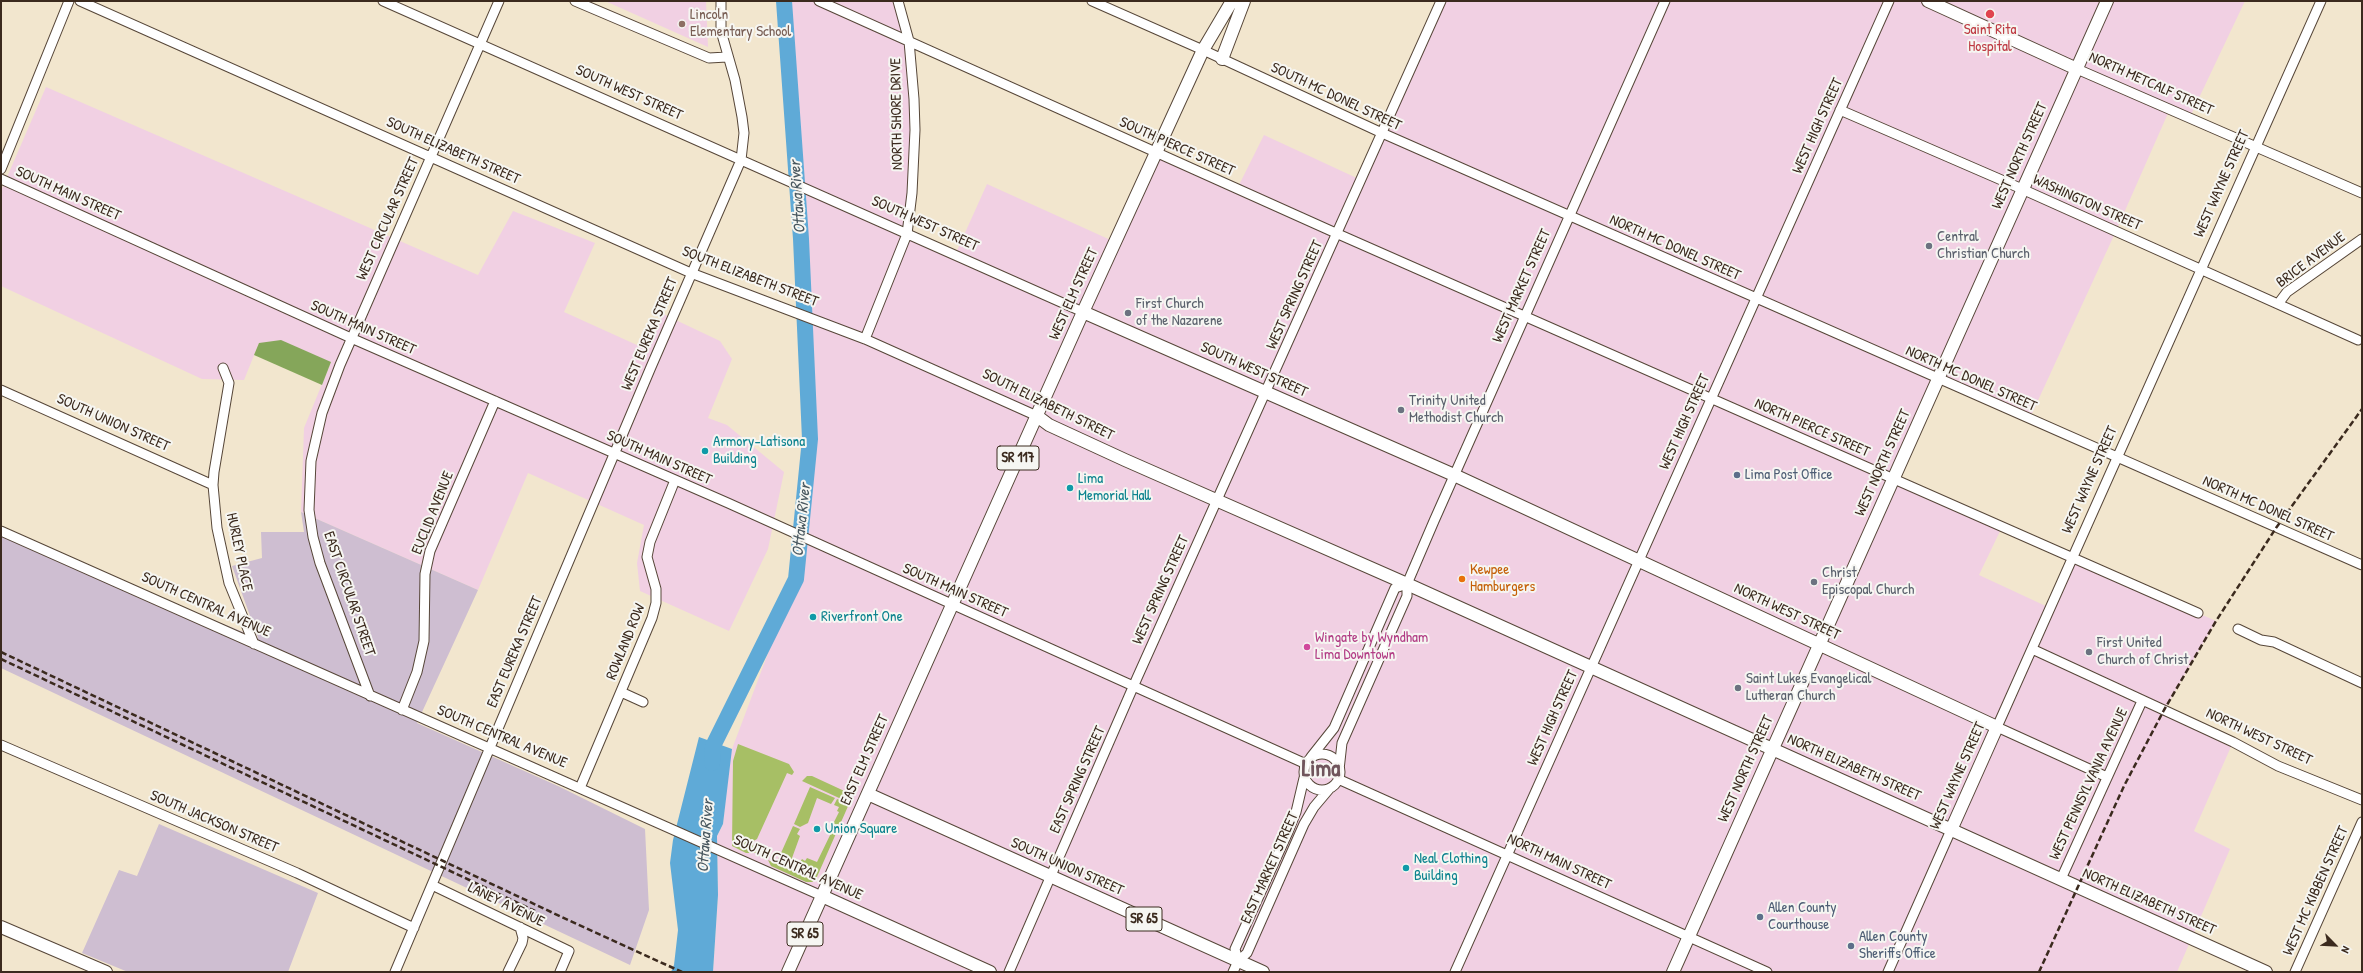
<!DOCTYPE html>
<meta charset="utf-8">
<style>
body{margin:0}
#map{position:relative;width:2363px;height:973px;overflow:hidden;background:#f2e6ce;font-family:"Patrick Hand",sans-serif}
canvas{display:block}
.frame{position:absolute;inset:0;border:2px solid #3b2a1e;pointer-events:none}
.north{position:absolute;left:2315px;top:925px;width:40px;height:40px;-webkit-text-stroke:3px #f6f6f2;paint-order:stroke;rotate:114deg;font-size:11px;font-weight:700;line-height:16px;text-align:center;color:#3b2a1e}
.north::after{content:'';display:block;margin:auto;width:14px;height:18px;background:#3b2a1e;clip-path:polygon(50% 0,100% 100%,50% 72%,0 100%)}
</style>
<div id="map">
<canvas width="2363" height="973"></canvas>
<div class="frame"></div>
<div class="north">N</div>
</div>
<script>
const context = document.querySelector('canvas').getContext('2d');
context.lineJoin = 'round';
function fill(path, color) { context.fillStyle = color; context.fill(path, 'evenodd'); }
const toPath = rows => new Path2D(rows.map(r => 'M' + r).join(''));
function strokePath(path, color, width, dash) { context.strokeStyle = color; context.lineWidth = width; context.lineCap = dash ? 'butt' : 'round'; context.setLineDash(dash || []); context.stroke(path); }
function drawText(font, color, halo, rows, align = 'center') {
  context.font = font + ' "Patrick Hand",sans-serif'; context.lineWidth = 4; context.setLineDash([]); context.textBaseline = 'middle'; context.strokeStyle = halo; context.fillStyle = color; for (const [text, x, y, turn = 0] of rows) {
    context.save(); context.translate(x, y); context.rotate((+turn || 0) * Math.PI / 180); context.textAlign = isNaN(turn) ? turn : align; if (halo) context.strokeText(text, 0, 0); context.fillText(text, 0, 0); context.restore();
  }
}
fill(toPath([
 [605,1,706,1,708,47],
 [784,1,898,1,914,99,907,234,955,255,987,184,1115,242,1156,153,1237,189,1264,135,1361,180,1441,1,2245,1,2189,119,2169,111,2116,231,2029,420,1938,380,1894,479,2002,527,1979,575,2050,608,2073,558,2216,621,2164,710,2233,742,2194,831,2230,849,2177,972,713,972,718,895,717,836,723,824,729,762,732,749,796,579,810,439,801,239],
 [46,87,478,275,513,211,595,243,564,312,648,350,663,314,720,341,732,359,708,418,727,425,784,472,768,549,729,631,640,591,637,563,644,525,528,473,478,590,301,512,304,428,331,362,259,343,244,380,202,379,1,286,1,191]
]), '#f1d0e3');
fill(toPath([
 [301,512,478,590,417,723,558,786,645,829,649,910,630,965,1,668,1,534,258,638,232,566,262,558,261,532,304,532],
 [159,824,318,893,288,972,128,972,82,953,119,870,137,876]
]), '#cebed1');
fill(toPath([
 [738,744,789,764,794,772,792,775,787,773,757,839,752,842,755,850,760,849,758,853,746,853,732,846,733,761],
 [807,776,812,776,853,795,850,803,802,781],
 [810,787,835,798,831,804,817,798,808,823,800,827,794,824],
 [837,799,849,804,816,879,813,878,795,870,802,859,805,861,807,858,817,862,833,829,831,828,839,812,837,811,839,807,834,805],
 [793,826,800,829,797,834,800,836,792,858,797,860,794,869,777,862],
 [768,860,812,880,813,882,806,882,771,866]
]), '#a7bf65');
fill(toPath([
 [281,340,331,362,322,385,254,355,259,343]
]), '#85a65a');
fill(toPath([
 [699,737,732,749,723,824,717,836,718,895,713,972,671,972,674,965,678,930,670,863,673,840]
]), '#5faad7');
strokePath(toPath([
 [712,763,713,746,796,579,810,439,801,239,784,1]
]), '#5faad7', 16);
const minor = toPath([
 [80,1,691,273,865,339,1037,416],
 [383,1,1083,312],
 [575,1,709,58,727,57],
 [819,1,1338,234,2198,613],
 [1092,1,1203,50,1382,133,2362,565],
 [2077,69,2362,193],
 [1840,110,2013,185,2358,340],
 [1,169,69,1],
 [1,179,351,338,728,503,1306,764],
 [2278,304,2287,292,2362,239],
 [865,339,907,234,912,193,915,130,914,99,909,41,898,1],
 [223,368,229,383,214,472,213,485,217,528,229,583,254,644],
 [1,390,213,485],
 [1,531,822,896],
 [2238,629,2261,640,2274,642,2362,683],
 [2032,649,2233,742,2278,766,2362,800],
 [621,692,643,702],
 [370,696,320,563,313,537,309,510,311,461,322,413,340,365,499,1],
 [402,710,417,672,424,641,425,574,430,551,495,401],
 [1,745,297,873,414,928],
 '1304 772a18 18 0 1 1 36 0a18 18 0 1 1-36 0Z',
 [1311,757,1334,728,1395,588,1407,584],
 [1339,770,1342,743,1407,596,1407,584,1434,521,1665,1],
 [2107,777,1997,727,2321,1],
 [1338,779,1767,972],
 [580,788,652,618,656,603,656,589,647,557,650,542,675,480],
 [2061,879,2142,701],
 [432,885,569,951,560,972],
 [1238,961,1235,949,1288,832,1296,812,1304,778],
 [395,972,651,367,741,160,744,133,742,117,735,80,721,31,721,1],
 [508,972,522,943,523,938,520,927],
 [1009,972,1137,678,1441,1],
 [1233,972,1238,961,1247,953,1304,824,1314,807,1330,788],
 [1455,972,1889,1],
 [1888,972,1951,830],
 [2295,972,2362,822]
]);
const major = toPath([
 [1928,1,2077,69],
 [1222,59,1244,1],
 [1083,312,1454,475,1997,727,1951,830],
 [1037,416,1049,425,1125,460,1407,584,2266,972],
 [868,794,1263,972],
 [822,896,990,972],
 [1,927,106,972],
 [788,972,1083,312,1203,50,1232,1],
 [1673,972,2107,1]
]);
strokePath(minor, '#564638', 11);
strokePath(major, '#564638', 14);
strokePath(minor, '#fff', 9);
strokePath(major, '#fff', 12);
strokePath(toPath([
 [1,652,568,920,682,972],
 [1,659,535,911],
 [2039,972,2124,786,2164,710,2216,621,2276,528,2362,409]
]), '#3b2a1e', 2.5, [6, 3]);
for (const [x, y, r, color] of [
 [1990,14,5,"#e0444e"],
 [682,24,4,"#8d6e63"],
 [1929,246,4,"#6b7280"],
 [1128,313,4,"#6b7280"],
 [1401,410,4,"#6b7280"],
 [705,451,4,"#0f9aa8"],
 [1737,475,4,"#5c6f8a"],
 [1070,488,4,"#0f9aa8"],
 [1462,579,4,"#e8710a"],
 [1814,582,4,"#6b7280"],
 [813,617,4,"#0f9aa8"],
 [1307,647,4,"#d1479c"],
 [2089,652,4,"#6b7280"],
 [1738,688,4,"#6b7280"],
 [817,829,4,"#0f9aa8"],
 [1406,868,4,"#0f9aa8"],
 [1760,917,4,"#5c6f8a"],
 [1851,946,4,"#5c6f8a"]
]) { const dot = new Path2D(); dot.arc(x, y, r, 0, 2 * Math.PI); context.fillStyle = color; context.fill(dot); strokePath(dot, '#f6f6f2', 1.5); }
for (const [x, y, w] of [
 [1018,458,42],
 [1144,919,36],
 [805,934,36]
]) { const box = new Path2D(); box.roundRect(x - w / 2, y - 12, w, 24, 3); context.fillStyle = '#f6f6f2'; context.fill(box); strokePath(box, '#3b2a1e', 1); }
drawText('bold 14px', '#3b2a1e', null, [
 ["SR 117",1018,458],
 ["SR 65",1144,919],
 ["SR 65",805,934]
]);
drawText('15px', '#785e54', '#f6f6f2', [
 ["Lincoln",690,15],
 ["Elementary School",690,32]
], 'left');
drawText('15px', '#be3a42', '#f6f6f2', [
 ["Saint Rita",1990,30],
 ["Hospital",1990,47]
]);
drawText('15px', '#3b2a1e', '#f6f6f2', [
 ["NORTH METCALF STREET",2151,84,24],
 ["SOUTH WEST STREET",629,93,24],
 ["SOUTH MC DONEL STREET",1336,97,25],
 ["NORTH SHORE DRIVE",897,114,-91],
 ["WEST HIGH STREET",1818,126,-66],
 ["SOUTH PIERCE STREET",1177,147,24],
 ["SOUTH ELIZABETH STREET",453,151,24],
 ["WEST NORTH STREET",2020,156,-66],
 ["WEST WAYNE STREET",2222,184,-66],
 ["SOUTH MAIN STREET",68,194,24],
 ["WASHINGTON STREET",2087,203,24],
 ["WEST CIRCULAR STREET",388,219,-66],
 ["SOUTH WEST STREET",925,224,24],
 ["NORTH MC DONEL STREET",1675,248,24],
 ["BRICE AVENUE",2311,260,-37],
 ["SOUTH ELIZABETH STREET",750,277,21],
 ["WEST MARKET STREET",1522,286,-66],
 ["WEST ELM STREET",1074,294,-66],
 ["WEST SPRING STREET",1295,295,-66],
 ["SOUTH MAIN STREET",363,328,24],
 ["WEST EUREKA STREET",650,334,-67],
 ["SOUTH WEST STREET",1254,370,24],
 ["NORTH MC DONEL STREET",1971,379,24],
 ["SOUTH ELIZABETH STREET",1048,405,26],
 ["WEST HIGH STREET",1685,422,-66],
 ["SOUTH UNION STREET",113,423,24],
 ["NORTH PIERCE STREET",1812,428,24],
 ["SOUTH MAIN STREET",659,458,24],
 ["WEST NORTH STREET",1883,463,-66],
 ["WEST WAYNE STREET",2090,480,-66],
 ["NORTH MC DONEL STREET",2268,509,24],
 ["EUCLID AVENUE",433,513,-68],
 ["HURLEY PLACE",239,552,78],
 ["WEST SPRING STREET",1161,590,-66],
 ["SOUTH MAIN STREET",955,591,24],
 ["EAST CIRCULAR STREET",349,594,71],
 ["SOUTH CENTRAL AVENUE",206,605,24],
 ["NORTH WEST STREET",1787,612,25],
 ["ROWLAND ROW",626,642,-68],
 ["EAST EUREKA STREET",515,652,-67],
 ["WEST HIGH STREET",1553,718,-66],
 ["SOUTH CENTRAL AVENUE",502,737,23],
 ["NORTH WEST STREET",2259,737,25],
 ["EAST ELM STREET",865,760,-66],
 ["NORTH ELIZABETH STREET",1854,768,24],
 ["WEST NORTH STREET",1746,769,-66],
 ["WEST WAYNE STREET",1958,776,-66],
 ["EAST SPRING STREET",1078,780,-66],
 ["WEST PENNSYLVANIA AVENUE",2089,784,-65],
 ["SOUTH JACKSON STREET",214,822,23],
 ["NORTH MAIN STREET",1559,862,25],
 ["SOUTH UNION STREET",1067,867,24],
 ["SOUTH CENTRAL AVENUE",798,868,24],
 ["EAST MARKET STREET",1270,868,-66],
 ["WEST MC KIBBEN STREET",2316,891,-66],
 ["NORTH ELIZABETH STREET",2149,902,24],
 ["LANEY AVENUE",506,905,26]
]);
drawText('15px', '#5b616d', '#f6f6f2', [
 ["Central",1937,237],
 ["Christian Church",1937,254],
 ["First Church",1136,304],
 ["of the Nazarene",1136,321],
 ["Trinity United",1409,401],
 ["Methodist Church",1409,418],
 ["Christ",1822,573],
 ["Episcopal Church",1822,590],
 ["First United",2097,643],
 ["Church of Christ",2097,660],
 ["Saint Lukes Evangelical",1746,679],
 ["Lutheran Church",1746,696]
], 'left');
drawText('15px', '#0d838f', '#f6f6f2', [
 ["Armory–Latisona",713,442],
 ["Building",713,459],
 ["Lima",1078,479],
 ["Memorial Hall",1078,496],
 ["Riverfront One",821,617],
 ["Union Square",825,829],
 ["Neal Clothing",1414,859],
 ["Building",1414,876]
], 'left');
drawText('15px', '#4e5e75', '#f6f6f2', [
 ["Lima Post Office",1745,475],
 ["Allen County",1768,908],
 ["Courthouse",1768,925],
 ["Allen County",1859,937],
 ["Sheriffs Office",1859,954]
], 'left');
drawText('15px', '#c56008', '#f6f6f2', [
 ["Kewpee",1470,570],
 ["Hamburgers",1470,587]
], 'left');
drawText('15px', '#b23c85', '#f6f6f2', [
 ["Wingate by Wyndham",1315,638],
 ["Lima Downtown",1315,655]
], 'left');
drawText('italic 16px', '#48575f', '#f6f6f2', [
 ["Ottawa River",798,197,-94],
 ["Ottawa River",802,520,-84],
 ["Ottawa River",706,836,-86]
]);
drawText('bold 23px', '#70555c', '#f6f6f2', [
 ["Lima",1321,770]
]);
</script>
